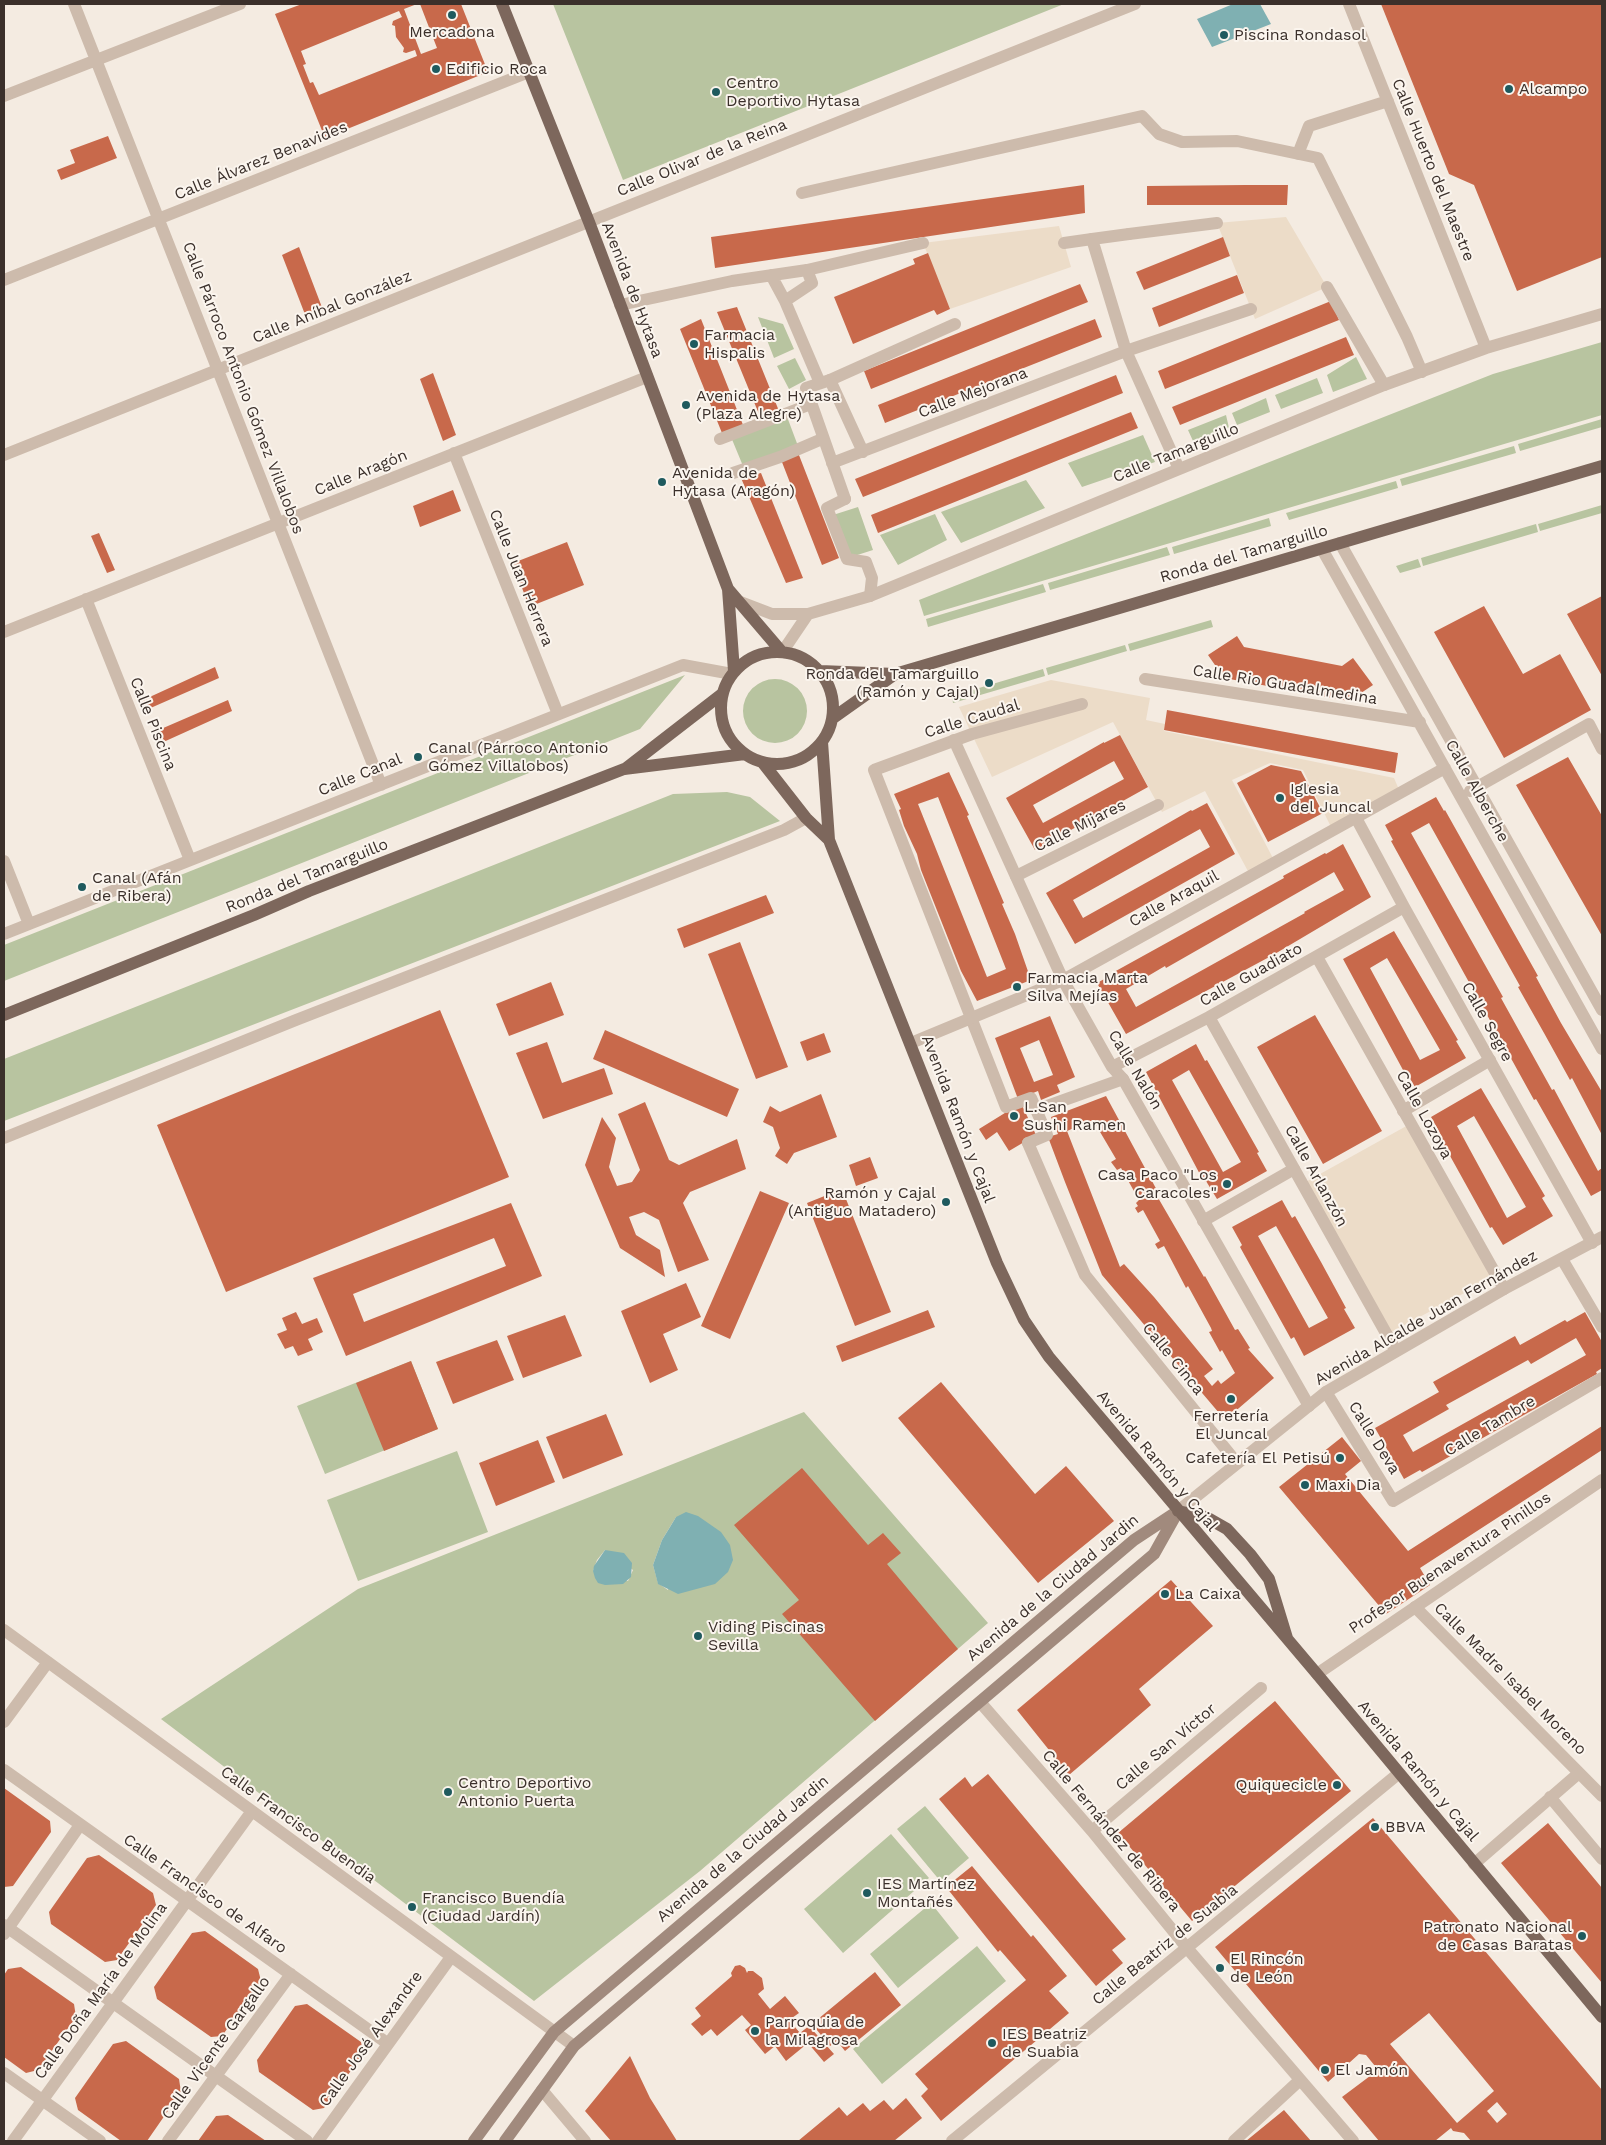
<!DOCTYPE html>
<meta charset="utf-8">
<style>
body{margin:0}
#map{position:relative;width:1606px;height:2145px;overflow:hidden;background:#f4ebe1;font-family:"Work Sans",sans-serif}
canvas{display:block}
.frame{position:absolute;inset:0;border:5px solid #3b302b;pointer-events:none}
</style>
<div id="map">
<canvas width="1606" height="2145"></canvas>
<div class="frame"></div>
</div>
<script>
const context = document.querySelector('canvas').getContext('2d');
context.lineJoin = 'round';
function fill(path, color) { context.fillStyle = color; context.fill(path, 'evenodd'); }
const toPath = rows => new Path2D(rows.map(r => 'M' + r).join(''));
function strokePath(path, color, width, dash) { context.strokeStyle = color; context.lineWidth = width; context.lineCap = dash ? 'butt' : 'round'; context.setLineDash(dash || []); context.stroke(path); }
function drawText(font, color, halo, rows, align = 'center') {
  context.font = font + ' "Work Sans",sans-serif'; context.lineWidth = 4; context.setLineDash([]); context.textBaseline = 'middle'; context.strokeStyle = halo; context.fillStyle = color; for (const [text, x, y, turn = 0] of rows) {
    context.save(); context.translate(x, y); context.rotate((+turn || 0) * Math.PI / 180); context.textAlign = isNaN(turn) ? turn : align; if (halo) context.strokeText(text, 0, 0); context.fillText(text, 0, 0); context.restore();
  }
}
fill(toPath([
 [553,4,1064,4,623,180],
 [758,317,783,324,794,349,774,358],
 [1602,342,1602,415,924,616,919,600,1493,374],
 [1356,357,1367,379,1333,392,1327,375],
 [795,358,806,380,789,389,777,366],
 [1317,378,1323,393,1281,409,1275,395],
 [1266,398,1270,412,1237,425,1232,413],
 [786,414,798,446,743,466,731,437],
 [1226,415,1229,428,1193,441,1188,430],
 [1602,419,1602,427,1520,451,1518,444],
 [1143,435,1155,462,1082,487,1068,463],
 [1514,446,1516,453,1402,486,1400,479],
 [1026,480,1045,508,961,543,941,512],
 [1396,481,1398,488,1289,520,1286,513],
 [1602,505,1602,513,1540,531,1538,524],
 [858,507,873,550,851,557,833,515],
 [935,514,947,540,898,565,880,535],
 [1269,518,1271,526,1174,554,1172,547],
 [1536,524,1538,532,1423,566,1421,558],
 [1167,547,1170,555,1050,590,1048,583],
 [1418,559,1421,567,1400,573,1396,566],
 [1043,584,1046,592,928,627,926,619],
 [1211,620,1213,627,1130,651,1128,644],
 [1125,645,1127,651,1048,675,1046,668],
 [1043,669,1045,676,953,703,952,696],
 [685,675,640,729,4,981,4,945],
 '743 711a32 32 0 1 1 64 0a32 32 0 1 1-64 0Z',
 [727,792,750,797,780,821,4,1121,4,1059,673,794],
 [411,1361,438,1429,325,1474,297,1406],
 [804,1412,988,1623,700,1871,534,2001,161,1719,358,1589],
 [676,1517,668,1590,658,1583,653,1565,662,1540],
 [605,1550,633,1570,628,1581,593,1571,597,1560],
 [457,1451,488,1532,358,1581,327,1500],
 [925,1806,969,1858,941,1882,897,1829],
 [891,1834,929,1878,843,1953,804,1909],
 [931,1903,959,1938,898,1988,870,1954],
 [977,1946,1006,1981,882,2084,853,2049]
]), '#b8c4a0');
fill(toPath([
 [1286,217,1327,287,1255,319,1217,223],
 [1059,226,1071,267,950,309,923,243],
 [1051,680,1150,698,1146,720,1165,724,1164,731,1394,778,1400,792,1332,829,1303,770,1270,763,1232,780,1275,862,1250,875,1205,791,1162,812,1113,722,992,777,959,707],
 [1410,1124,1496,1276,1386,1335,1302,1184]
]), '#ecdcc8');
fill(toPath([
 [1233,4,1260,4,1271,24,1212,47,1197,19],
 [686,1512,698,1516,721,1532,730,1545,733,1560,728,1572,715,1584,678,1594,658,1584,653,1565,662,1540,670,1527,676,1517],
 [605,1550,624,1553,632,1563,631,1577,623,1584,605,1585,598,1583,595,1578,593,1571,594,1566]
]), '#7fb0b2');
fill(toPath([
 [302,4,417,4,404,9,421,54,437,48,420,4,461,4,488,72,325,138,275,14],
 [399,11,402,17,393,21,392,25,395,26,396,37,404,48,403,52,406,53,415,50,417,56,319,95,313,82,310,83,303,65,306,64,301,51],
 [1381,4,1602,4,1602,257,1517,291,1474,185,1449,174],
 [108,136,117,158,61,180,57,170,75,163,70,150],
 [1084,185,1085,213,715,268,711,237],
 [1245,185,1288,185,1287,205,1147,205,1147,186],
 [1223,237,1230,256,1144,290,1136,272],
 [299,247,323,310,306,317,282,255],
 [928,253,950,309,937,315,934,310,853,344,834,297,915,264,913,259],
 [1237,275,1244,293,1159,327,1152,308],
 [1080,284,1088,302,871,389,864,371],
 [1331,301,1339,320,1165,389,1158,371],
 [737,307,779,411,761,419,717,312],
 [701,319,745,430,724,438,680,329],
 [1095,319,1102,337,885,423,878,405],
 [1346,337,1354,355,1180,425,1172,407],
 [433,373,456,435,443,441,420,379],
 [1116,375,1123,393,863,497,855,479],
 [1131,412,1138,428,878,533,871,515],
 [797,450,839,558,822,565,780,457],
 [761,473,803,578,786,583,741,478],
 [453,490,461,511,420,527,413,506],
 [99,533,115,570,107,573,91,536],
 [567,542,584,585,529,607,513,563],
 [1602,596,1602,676,1567,614],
 [1484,606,1523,674,1560,654,1591,710,1504,758,1434,632],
 [1237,636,1244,647,1342,666,1353,658,1373,685,1349,701,1224,678,1208,655],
 [215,667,219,678,146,710,141,701],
 [228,700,232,711,159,744,154,732],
 [1167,710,1398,753,1395,773,1164,730],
 [1120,735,1148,787,1035,850,1006,798,1104,742,1104,743],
 [1114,761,1124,779,1043,823,1033,805],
 [1568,757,1602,816,1602,936,1516,785],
 [1271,765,1301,771,1323,813,1268,842,1237,783],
 [949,772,969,815,967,816,1004,903,1002,904,1015,934,1031,980,977,1001,961,971,921,870,917,854,904,826,899,810,901,809,894,794],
 [938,797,1006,969,987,977,918,804],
 [1436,797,1444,811,1445,810,1538,976,1536,977,1561,1023,1602,1092,1602,1135,1572,1078,1570,1080,1544,1033,1518,987,1520,986,1429,823,1411,833,1503,997,1501,998,1552,1090,1554,1089,1598,1171,1602,1168,1602,1190,1591,1196,1536,1099,1534,1100,1391,841,1393,840,1385,825],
 [1207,803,1235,854,1075,944,1046,893,1191,810,1192,811],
 [1200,829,1210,847,1083,918,1073,900],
 [1343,844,1371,897,1273,955,1126,1034,1097,983,1115,973,1114,972,1284,878,1283,876,1325,853,1326,854],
 [1334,872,1344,890,1304,912,1305,913,1136,1007,1126,989,1165,966,1166,968],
 [766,895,774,913,684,948,677,929],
 [1394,931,1458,1040,1456,1041,1466,1058,1415,1087,1405,1070,1403,1070,1343,959],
 [1387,958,1440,1050,1420,1060,1370,968],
 [740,942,788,1067,756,1079,708,954],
 [551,982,564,1015,509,1036,496,1004],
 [440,1010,509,1177,226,1292,157,1125],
 [1315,1015,1382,1131,1323,1164,1257,1047],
 [1050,1016,1075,1077,1057,1085,1060,1092,1041,1100,1038,1091,1018,1099,995,1038],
 [1039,1040,1053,1075,1034,1082,1020,1048],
 [605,1030,739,1089,727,1117,593,1059],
 [824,1033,831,1052,807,1061,800,1042],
 [547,1042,562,1083,604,1068,613,1094,543,1119,516,1053],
 [1196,1044,1205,1061,1207,1060,1259,1152,1257,1153,1267,1171,1217,1199,1206,1181,1204,1182,1146,1072],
 [1189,1070,1241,1162,1223,1172,1172,1080],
 [1481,1088,1545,1196,1542,1198,1553,1216,1503,1245,1492,1227,1490,1228,1439,1136,1441,1135,1431,1117],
 [1474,1116,1526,1207,1507,1218,1457,1126],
 [821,1094,837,1137,794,1153,787,1164,775,1156,780,1148,773,1127,763,1122,770,1106,780,1112],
 [1106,1096,1159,1194,1157,1196,1204,1277,1205,1276,1235,1330,1238,1329,1250,1348,1248,1349,1274,1378,1225,1420,1102,1275,1065,1182,1048,1137,1058,1134,1051,1117],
 [1093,1120,1116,1159,1111,1162,1117,1170,1121,1168,1139,1200,1136,1203,1138,1206,1135,1208,1138,1213,1143,1210,1160,1241,1155,1244,1158,1249,1164,1246,1186,1288,1188,1286,1211,1328,1212,1331,1209,1332,1220,1352,1222,1350,1235,1373,1221,1384,1218,1380,1212,1386,1204,1376,1213,1369,1154,1297,1124,1264,1120,1267,1067,1131],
 [645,1102,669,1160,679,1165,737,1139,746,1169,690,1192,683,1203,709,1260,678,1272,659,1220,644,1212,629,1217,636,1235,660,1250,665,1277,620,1248,585,1165,602,1117,616,1138,609,1167,617,1186,632,1182,640,1170,618,1114],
 [1021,1103,1036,1135,1009,1151,997,1132,986,1140,979,1129],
 [870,1157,878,1178,856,1186,849,1165],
 [842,1189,891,1312,855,1326,807,1203],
 [760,1191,789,1203,730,1339,701,1326],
 [1282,1200,1292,1218,1295,1216,1321,1262,1346,1308,1344,1309,1355,1328,1304,1356,1294,1337,1291,1339,1240,1247,1242,1245,1232,1227],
 [1276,1226,1328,1318,1309,1328,1258,1236],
 [511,1203,542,1276,346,1356,313,1278],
 [494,1238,506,1266,364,1322,353,1294],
 [686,1283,701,1317,663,1334,678,1370,650,1383,621,1311],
 [928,1310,935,1327,842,1362,836,1346],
 [296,1312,302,1324,317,1318,323,1332,308,1339,313,1350,298,1356,293,1346,285,1349,277,1334,287,1330,282,1318],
 [1585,1312,1602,1342,1602,1368,1596,1372,1597,1374,1422,1472,1420,1470,1404,1479,1375,1428,1439,1392,1433,1382,1515,1336,1520,1345,1565,1320,1567,1322],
 [1576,1338,1586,1355,1413,1452,1403,1435,1449,1409,1446,1405,1528,1360,1531,1364],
 [565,1315,582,1356,523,1378,507,1336],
 [497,1340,514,1380,453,1404,436,1362],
 [411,1361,438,1429,384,1451,356,1383],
 [941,1382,1035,1494,1066,1466,1114,1521,1038,1583,898,1418],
 [606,1414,623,1455,563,1479,546,1437],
 [1602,1426,1602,1450,1420,1568,1430,1585,1386,1614,1279,1487,1342,1437,1361,1461,1345,1474,1408,1551],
 [538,1440,555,1482,496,1506,479,1463],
 [802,1468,868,1545,883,1533,901,1553,887,1564,958,1649,875,1721,782,1614,799,1600,734,1525],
 [1171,1580,1213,1626,1139,1689,1151,1705,1069,1775,1017,1710],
 [1275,1701,1351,1791,1192,1921,1118,1833],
 [988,1774,1126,1939,1112,1950,1123,1963,1096,1986,939,1799,965,1777,972,1787],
 [4,1788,50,1821,51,1832,13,1886,4,1887],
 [1373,1818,1602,2090,1602,2141,1471,2141,1464,2133,1453,2131,1451,2128,1435,2141,1379,2141,1342,2097,1374,2073,1375,2066,1366,2055,1359,2054,1328,2082,1215,1947],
 [1429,2013,1494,2091,1457,2123,1390,2044],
 [1497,2102,1507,2114,1497,2123,1487,2111],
 [1548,1823,1602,1888,1602,1983,1501,1863],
 [99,1855,153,1893,156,1905,117,1960,105,1962,51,1924,49,1912,87,1858],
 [972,1866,1031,1937,1033,1935,1067,1976,1049,1991,1069,2013,941,2121,921,2096,928,2089,915,2074,1026,1980,1000,1950,998,1952,946,1887],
 [205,1931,258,1969,261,1981,222,2036,211,2037,157,1999,154,1987,192,1933],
 [740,1965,745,1968,747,1973,748,1971,753,1971,762,1978,764,1989,758,1994,770,2009,785,1996,799,2013,789,2020,800,2033,809,2026,834,2054,824,2062,808,2043,786,2061,775,2046,765,2054,745,2030,751,2025,742,2015,717,2036,711,2029,702,2036,691,2024,701,2016,695,2008,732,1976,731,1973,735,1966],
 [21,1967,74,2004,76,2017,38,2070,26,2073,4,2057,4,1975,8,1969],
 [875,1972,901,2005,845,2051,837,2041,830,2046,812,2024],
 [307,2004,361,2042,363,2054,324,2108,313,2110,259,2072,257,2060,295,2006],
 [126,2041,179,2079,181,2092,147,2141,121,2141,78,2110,75,2098,113,2044],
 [630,2056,650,2098,677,2141,611,2141,585,2111],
 [906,2098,922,2118,894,2141,798,2141,839,2107,847,2116,863,2103,870,2111,884,2100,893,2110],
 [1284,2110,1311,2141,1246,2141],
 [228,2115,266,2141,198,2141,216,2116]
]), '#c8694b');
strokePath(toPath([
 [1129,234,1217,223],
 [1064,243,1092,239],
 [807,270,923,243],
 [1327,287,1384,385],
 [1126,351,1251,309],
 [830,380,955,324],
 [720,439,811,404],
 [733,473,780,457,822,439],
 [845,499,827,508,847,559,866,562,872,578,870,596],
 [1016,876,1158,805],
 [1036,1110,1123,1079],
 [1403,1111,1490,1060],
 [1028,1143,1047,1135,1031,1098,1006,1107,874,770,972,734,1082,704],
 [1203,1221,1294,1169],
 [1317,1674,1602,1480],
 [542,2090,585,2141],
 [1234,2141,1300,2080]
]), '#cdbbac', 12);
strokePath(toPath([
 [74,4,381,785],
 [1349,4,1486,348],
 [4,96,240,4],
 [1298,154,1309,126,1388,101],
 [802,193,1142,116,1159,134,1182,142,1237,141,1318,158,1407,337,1422,372],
 [1129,234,1092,239,1126,351,1179,469],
 [771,275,785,301],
 [4,280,529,72],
 [620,305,732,281,807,270,812,283,785,301,820,383],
 [454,453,558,714],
 [4,455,1135,4],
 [832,463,1126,351],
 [845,499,806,388,830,380,863,452],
 [1340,543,1602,1010],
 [1322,549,1602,1049],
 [86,599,190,860],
 [738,601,772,614,808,614,870,596,1384,385,1486,348,1602,314],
 [4,632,647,377],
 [783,651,808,614],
 [1145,679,1420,722],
 [954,740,1063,980,1112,1067,1123,1079,1309,1406],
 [1470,791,1589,724,1602,749],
 [1355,816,1404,907,1592,1243],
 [4,861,29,924],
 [4,934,683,665,732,674],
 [1317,957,1504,1289],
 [1209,1017,1396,1351],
 [911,1043,1063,980,1445,768],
 [1112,1067,1209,1017,1404,907],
 [4,1138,296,1020,784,830,806,818],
 [1028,1143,1085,1275,1237,1463],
 [1562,1259,1602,1327],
 [1326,1392,1393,1501,1602,1378],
 [1415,1607,1602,1796],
 [4,1630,574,2046],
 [980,1702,1092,1831,1187,1948,1353,2141],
 [4,1722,48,1662],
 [4,1770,387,2043],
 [1550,1797,1602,1859],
 [1092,1831,1261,1688],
 [1474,1864,1579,1773],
 [4,1925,307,2141],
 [4,1934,80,1825],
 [4,2073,100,2141],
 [13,2141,252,1811],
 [168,2141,291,1974],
 [318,2141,451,1957],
 [952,2141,1398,1774]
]), '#cdbbac', 12);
strokePath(toPath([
 [1178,1511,1326,1392,1504,1289,1602,1237]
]), '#cdbbac', 12);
strokePath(toPath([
 [474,2141,554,2032,1134,1540,1178,1511],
 [505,2141,574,2046,1154,1554,1177,1513]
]), '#a18a7d', 12);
strokePath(toPath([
 [502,4,589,222,728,589,781,651],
 [728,589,734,671],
 '721 708a56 56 0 1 1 112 0a56 56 0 1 1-112 0Z',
 [820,671,895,674,1602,466],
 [833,718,895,674],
 [822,742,829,840,997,1263,1024,1320,1049,1357,1317,1674,1602,2017],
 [763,763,806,818,829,840],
 [625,769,722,694],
 [4,1015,254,915,309,891,624,769,745,754],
 [1178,1511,1206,1517,1227,1529,1250,1554,1269,1579,1287,1638]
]), '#7d675c', 12);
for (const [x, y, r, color] of [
 [452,15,5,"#1f5a5e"],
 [1224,35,5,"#1f5a5e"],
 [436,69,5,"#1f5a5e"],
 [1509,89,5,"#1f5a5e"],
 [716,92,5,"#1f5a5e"],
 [694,344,5,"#1f5a5e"],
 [686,405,5,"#1f5a5e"],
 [662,482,5,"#1f5a5e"],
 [989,683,5,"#1f5a5e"],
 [418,757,5,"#1f5a5e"],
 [1280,798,5,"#1f5a5e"],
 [82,887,5,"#1f5a5e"],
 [1017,987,5,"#1f5a5e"],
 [1014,1116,5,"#1f5a5e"],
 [1227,1184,5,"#1f5a5e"],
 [946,1202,5,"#1f5a5e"],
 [1231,1399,5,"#1f5a5e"],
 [1340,1458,5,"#1f5a5e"],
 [1305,1485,5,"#1f5a5e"],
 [1165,1594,5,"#1f5a5e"],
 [698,1636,5,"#1f5a5e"],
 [1337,1785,5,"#1f5a5e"],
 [448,1792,5,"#1f5a5e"],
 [1375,1827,5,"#1f5a5e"],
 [867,1893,5,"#1f5a5e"],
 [412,1907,5,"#1f5a5e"],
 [1582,1936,5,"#1f5a5e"],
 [1220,1968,5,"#1f5a5e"],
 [755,2031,5,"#1f5a5e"],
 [992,2043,5,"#1f5a5e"],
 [1325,2070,5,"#1f5a5e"]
]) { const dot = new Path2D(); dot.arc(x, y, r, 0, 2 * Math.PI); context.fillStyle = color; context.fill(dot); strokePath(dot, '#fbf5ee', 2); }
drawText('16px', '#3b302b', '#fbf5ee', [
 ["Mercadona",452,32,"center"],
 ["Piscina Rondasol",1234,35],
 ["Edificio Roca",446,69],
 ["Centro",726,83],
 ["Deportivo Hytasa",726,101],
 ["Alcampo",1519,89],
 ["Farmacia",704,335],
 ["Hispalis",704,353],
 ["Avenida de Hytasa",696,396],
 ["(Plaza Alegre)",696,414],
 ["Avenida de",672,473],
 ["Hytasa (Aragón)",672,491],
 ["Ronda del Tamarguillo",979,674,"right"],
 ["(Ramón y Cajal)",979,692,"right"],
 ["Canal (Párroco Antonio",428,748],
 ["Gómez Villalobos)",428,766],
 ["Iglesia",1290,789],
 ["del Juncal",1290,807],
 ["Canal (Afán",92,878],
 ["de Ribera)",92,896],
 ["Farmacia Marta",1027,978],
 ["Silva Mejías",1027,996],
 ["L.San",1024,1107],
 ["Sushi Ramen",1024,1125],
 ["Casa Paco \"Los",1217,1175,"right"],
 ["Caracoles\"",1217,1193,"right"],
 ["Ramón y Cajal",936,1193,"right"],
 ["(Antiguo Matadero)",936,1211,"right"],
 ["Ferretería",1231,1416,"center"],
 ["El Juncal",1231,1434,"center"],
 ["Cafetería El Petisú",1330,1458,"right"],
 ["Maxi Dia",1315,1485],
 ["La Caixa",1175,1594],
 ["Viding Piscinas",708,1627],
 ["Sevilla",708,1645],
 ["Centro Deportivo",458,1783],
 ["Antonio Puerta",458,1801],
 ["Quiquecicle",1327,1785,"right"],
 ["BBVA",1385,1827],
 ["IES Martínez",877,1884],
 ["Montañés",877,1902],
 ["Francisco Buendía",422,1898],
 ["(Ciudad Jardín)",422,1916],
 ["Patronato Nacional",1572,1927,"right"],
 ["de Casas Baratas",1572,1945,"right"],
 ["El Rincón",1230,1959],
 ["de León",1230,1977],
 ["Parroquia de",765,2022],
 ["la Milagrosa",765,2040],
 ["IES Beatriz",1002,2034],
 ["de Suabia",1002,2052],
 ["El Jamón",1335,2070]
], 'left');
drawText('16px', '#3b302b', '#fbf5ee', [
 ["Calle Olivar de la Reina",702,158,-22],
 ["Calle Álvarez Benavides",261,161,-22],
 ["Calle Huerto del Maestre",1433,170,68],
 ["Avenida de Hytasa",632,290,69],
 ["Calle Aníbal González",332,307,-22],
 ["Calle Párroco Antonio Gómez Villalobos",243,388,69],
 ["Calle Mejorana",973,393,-21],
 ["Calle Tamarguillo",1176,453,-22],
 ["Calle Aragón",361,473,-22],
 ["Ronda del Tamarguillo",1244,554,-16],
 ["Calle Juan Herrera",521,578,68],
 ["Calle Rio Guadalmedina",1285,685,9],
 ["Calle Caudal",972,719,-17],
 ["Calle Piscina",153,724,68],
 ["Calle Canal",360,775,-22],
 ["Calle Alberche",1477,791,61],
 ["Calle Mijares",1080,826,-26],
 ["Ronda del Tamarguillo",307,876,-22],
 ["Calle Araquil",1174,899,-29],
 ["Calle Guadiato",1251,975,-29],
 ["Calle Segre",1487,1022,61],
 ["Calle Nalón",1135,1070,59],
 ["Calle Lozoya",1424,1115,61],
 ["Avenida Ramón y Cajal",958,1119,69],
 ["Calle Arlanzón",1316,1176,61],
 ["Avenida Alcalde Juan Fernández",1426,1318,-30],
 ["Calle Cinca",1173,1359,51],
 ["Calle Tambre",1490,1426,-31],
 ["Calle Deva",1374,1438,58],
 ["Avenida Ramón y Cajal",1157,1461,50],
 ["Profesor Buenaventura Pinillos",1450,1563,-34],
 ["Avenida de la Ciudad Jardin",1053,1588,-40],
 ["Calle Madre Isabel Moreno",1510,1679,45],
 ["Calle San Víctor",1166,1747,-40],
 ["Avenida Ramón y Cajal",1418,1771,50],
 ["Calle Francisco Buendia",298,1825,36],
 ["Calle Fernández de Ribera",1111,1831,50],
 ["Avenida de la Ciudad Jardin",743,1849,-40],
 ["Calle Francisco de Alfaro",205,1894,35],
 ["Calle Beatriz de Suabia",1165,1945,-39],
 ["Calle Doña María de Molina",101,1991,-54],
 ["Calle José Alexandre",371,2039,-54],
 ["Calle Vicente Gargallo",216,2048,-54]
]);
</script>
